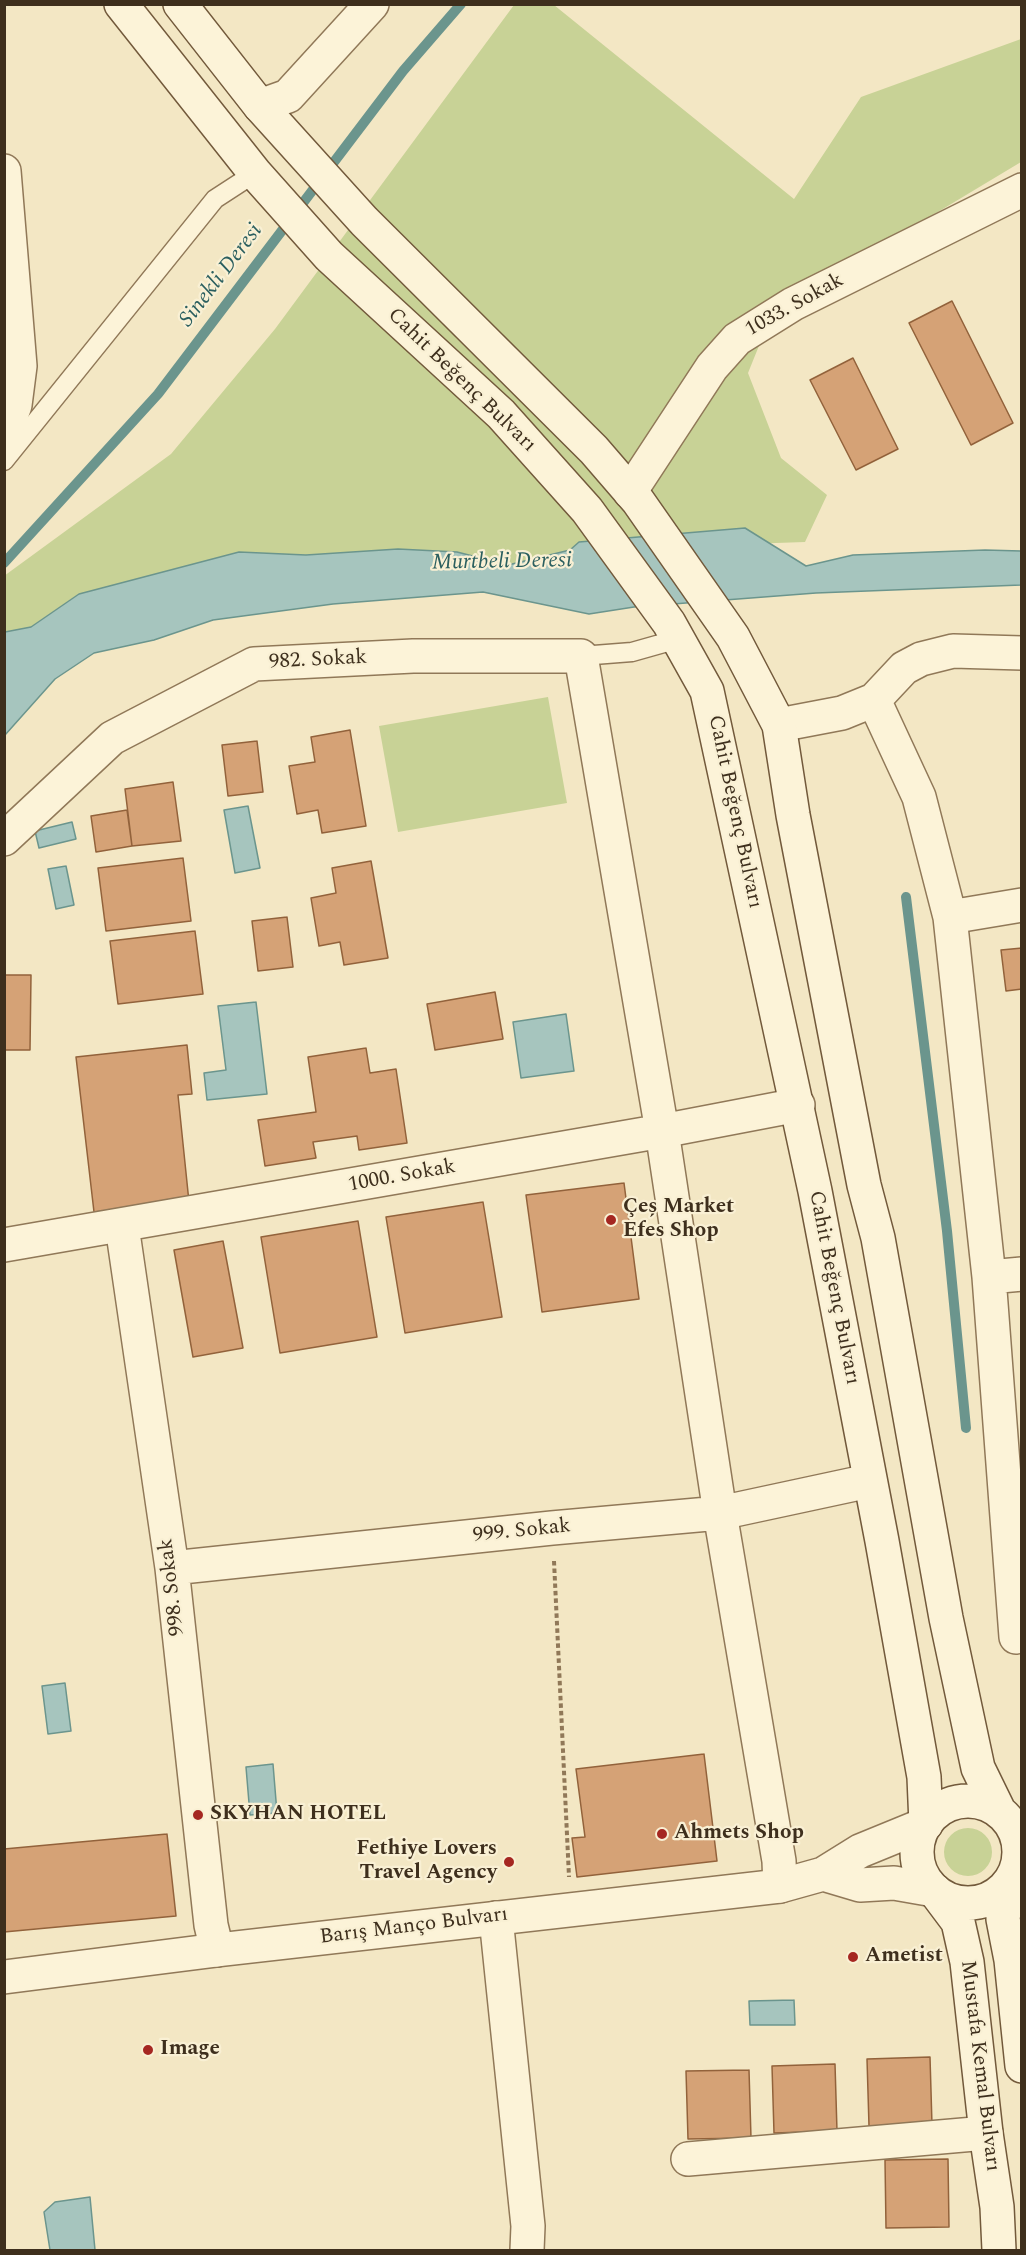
<!DOCTYPE html>
<meta charset="utf-8">
<style>
body{margin:0}
#map{position:relative;width:1026px;height:2255px;overflow:hidden;background:#f3e7c4;font-family:Spectral,serif}
canvas{display:block}
.frame{position:absolute;inset:0;border:6px solid #3e2f1d;pointer-events:none}
</style>
<div id="map">
<canvas width="1026" height="2255"></canvas>
<div class="frame"></div>
</div>
<script>
const context = document.querySelector('canvas').getContext('2d');
context.lineJoin = 'round';
function fill(path, color) { context.fillStyle = color; context.fill(path, 'evenodd'); }
const toPath = rows => new Path2D(rows.map(r => 'M' + r).join(''));
function strokePath(path, color, width, dash) { context.strokeStyle = color; context.lineWidth = width; context.lineCap = dash ? 'butt' : 'round'; context.setLineDash(dash || []); context.stroke(path); }
function drawText(font, color, halo, rows, align = 'center') {
  context.font = font + ' Spectral,serif'; context.lineWidth = 4.5; context.setLineDash([]); context.textBaseline = 'middle'; context.strokeStyle = halo; context.fillStyle = color; for (const [text, x, y, turn = 0] of rows) {
    context.save(); context.translate(x, y); context.rotate((+turn || 0) * Math.PI / 180); context.textAlign = isNaN(turn) ? turn : align; if (halo) context.strokeText(text, 0, 0); context.fillText(text, 0, 0); context.restore();
  }
}
fill(toPath([
 [514,5,554,5,794,199,861,97,1021,39,1021,162,773,311,748,373,781,458,827,495,805,542,570,550,508,565,457,552,306,555,239,552,79,594,31,627,5,632,4,576,171,454,275,329],
 [548,697,567,803,398,832,379,726],
 '944 1852a24 24 0 1 1 48 0a24 24 0 1 1-48 0Z'
]), '#c8d296');
const water = toPath([
 [745,528,806,566,853,555,985,550,1021,551,1021,585,816,593,634,607,589,614,483,592,333,604,213,620,154,640,94,653,55,679,5,735,5,632,31,627,79,594,239,552,306,555,398,549,457,552,508,565,570,550,579,542,745,528],
 [248,806,260,868,235,873,224,810,248,806],
 [72,822,76,839,39,848,35,831,72,822],
 [66,866,74,905,56,909,48,869,66,866],
 [256,1002,267,1094,207,1100,204,1073,226,1070,218,1006,256,1002],
 [566,1014,574,1071,521,1078,513,1022,566,1014],
 [65,1683,71,1731,48,1734,42,1686,65,1683],
 [273,1764,277,1813,250,1815,246,1767,273,1764],
 [794,2000,795,2025,750,2025,749,2001,794,2000],
 [90,2197,95,2250,50,2250,44,2212,55,2202,90,2197]
]);
fill(water, '#a6c5be');
strokePath(water, '#6b958d', 1.5);
strokePath(toPath([
 [4,563,158,394,403,71,461,4],
 [906,897,947,1231,966,1428]
]), '#6b958d', 10);
const building = toPath([
 [952,301,1013,423,971,445,909,323,952,301],
 [853,358,898,449,856,470,810,380,853,358],
 [350,730,366,826,322,833,318,810,297,814,289,766,315,762,311,737,350,730],
 [257,741,263,792,228,796,222,745,257,741],
 [173,782,181,841,132,846,125,789,173,782],
 [127,810,132,846,96,852,91,816,127,810],
 [183,858,191,921,106,931,98,868,183,858],
 [371,861,388,958,344,965,340,942,319,946,311,898,336,893,332,868,371,861],
 [287,917,293,967,258,971,252,921,287,917],
 [195,931,203,994,118,1004,110,941,195,931],
 [1022,948,1022,989,1006,991,1001,950,1022,948],
 [4,975,31,975,30,1050,4,1050,4,975],
 [495,992,503,1039,435,1050,427,1004,495,992],
 [187,1045,192,1094,178,1095,189,1202,94,1212,76,1057,187,1045],
 [366,1048,370,1073,396,1069,407,1143,359,1150,357,1136,313,1142,316,1158,265,1166,258,1120,316,1112,308,1057,366,1048],
 [624,1183,639,1299,542,1312,526,1195,624,1183],
 [483,1202,502,1317,405,1333,386,1217,483,1202],
 [358,1221,377,1337,280,1353,261,1237,358,1221],
 [223,1241,243,1348,193,1357,174,1250,223,1241],
 [704,1754,717,1861,577,1877,572,1838,585,1837,576,1769,704,1754],
 [167,1834,176,1916,4,1932,4,1849,167,1834],
 [930,2057,932,2125,869,2126,867,2059,930,2057],
 [835,2064,837,2131,774,2133,772,2066,835,2064],
 [749,2070,751,2138,688,2139,686,2071,749,2070],
 [948,2159,949,2227,886,2228,885,2160,948,2159]
]);
fill(building, '#d5a276');
strokePath(building, '#92623b', 1.5);
const service = toPath([
 [4,461,215,199,255,173],
 [581,656,632,652,678,639]
]);
const minor = toPath([
 [260,106,288,96,372,4],
 [630,492,712,367,737,339,793,304,1022,190],
 [874,700,919,797,950,917,989,1277,1016,1637],
 [779,725,842,713,874,700,904,668,921,659,953,651,1022,653],
 [4,839,112,738,254,664,413,656,581,656,662,1131,720,1513,779,1861,780,1886],
 [950,917,1022,905],
 [122,1226,172,1568,211,1925,217,1950],
 [4,1245,662,1131,798,1105],
 [989,1277,1022,1274],
 [172,1568,552,1528,720,1513,869,1481],
 [496,1918,528,2226,527,2250],
 [688,2159,986,2133]
]);
const tertiary = toPath([
 [4,171,20,366,15,405,4,435],
 [823,1874,860,1885,894,1883,934,1890],
 [4,1977,217,1950,780,1886,823,1874,860,1851,926,1824]
]);
const secondary = toPath([
 [121,4,255,173,329,256,501,414,587,510,669,623,707,691,815,1191,882,1541,924,1777,926,1824],
 [180,4,260,106,364,221,594,450,638,501,733,637,779,725,793,815,864,1185,878,1238,946,1618,978,1768,999,1811],
 '917 1852a51 51 0 1 1 102 0a51 51 0 1 1-102 0Z',
 [1008,1884,1003,1919,1011,1960,1022,2066],
 [934,1890,958,1922,967,1962,986,2133,997,2207,999,2250]
]);
strokePath(service, '#907858', 21);
strokePath(minor, '#907858', 36);
strokePath(tertiary, '#907858', 36);
strokePath(secondary, '#72593b', 36);
strokePath(toPath([
 [554,1561,569,1877]
]), '#907858', 4, [4.5, 3]);
strokePath(service, '#fcf3d8', 18);
strokePath(minor, '#fcf3d8', 33);
strokePath(tertiary, '#fcf3d8', 33);
strokePath(secondary, '#fcf3d8', 33);
for (const [x, y, r, color] of [
 [611,1220,6,"#a52721"],
 [198,1815,6,"#a52721"],
 [662,1834,6,"#a52721"],
 [509,1862,6,"#a52721"],
 [853,1957,6,"#a52721"],
 [148,2050,6,"#a52721"]
]) { const dot = new Path2D(); dot.arc(x, y, r, 0, 2 * Math.PI); context.fillStyle = color; context.fill(dot); strokePath(dot, '#f9f0d4', 2); }
drawText('21px', '#3e2f1d', '#f9f0d4', [
 ["1033. Sokak",795,306,-29],
 ["Cahit Beğenç Bulvarı",461,381,44],
 ["982. Sokak",318,661,-3],
 ["Cahit Beğenç Bulvarı",734,812,78],
 ["1000. Sokak",402,1177,-10],
 ["Cahit Beğenç Bulvarı",833,1288,79],
 ["999. Sokak",522,1532,-6],
 ["998. Sokak",173,1587,-97],
 ["Barış Manço Bulvarı",414,1927,-7],
 ["Mustafa Kemal Bulvarı",979,2066,83]
]);
drawText('bold 21px', '#3e2f1d', '#f9f0d4', [
 ["Çeș Market",623,1208],
 ["Efes Shop",623,1232],
 ["SKYHAN HOTEL",210,1815],
 ["Ahmets Shop",674,1834],
 ["Fethiye Lovers",497,1850,"right"],
 ["Travel Agency",497,1874,"right"],
 ["Ametist",865,1957],
 ["Image",160,2050]
], 'left');
drawText('italic 22px', '#2b5f5f', '#f9f0d4', [
 ["Sinekli Deresi",222,276,-53],
 ["Murtbeli Deresi",502,563,-1]
]);
</script>
